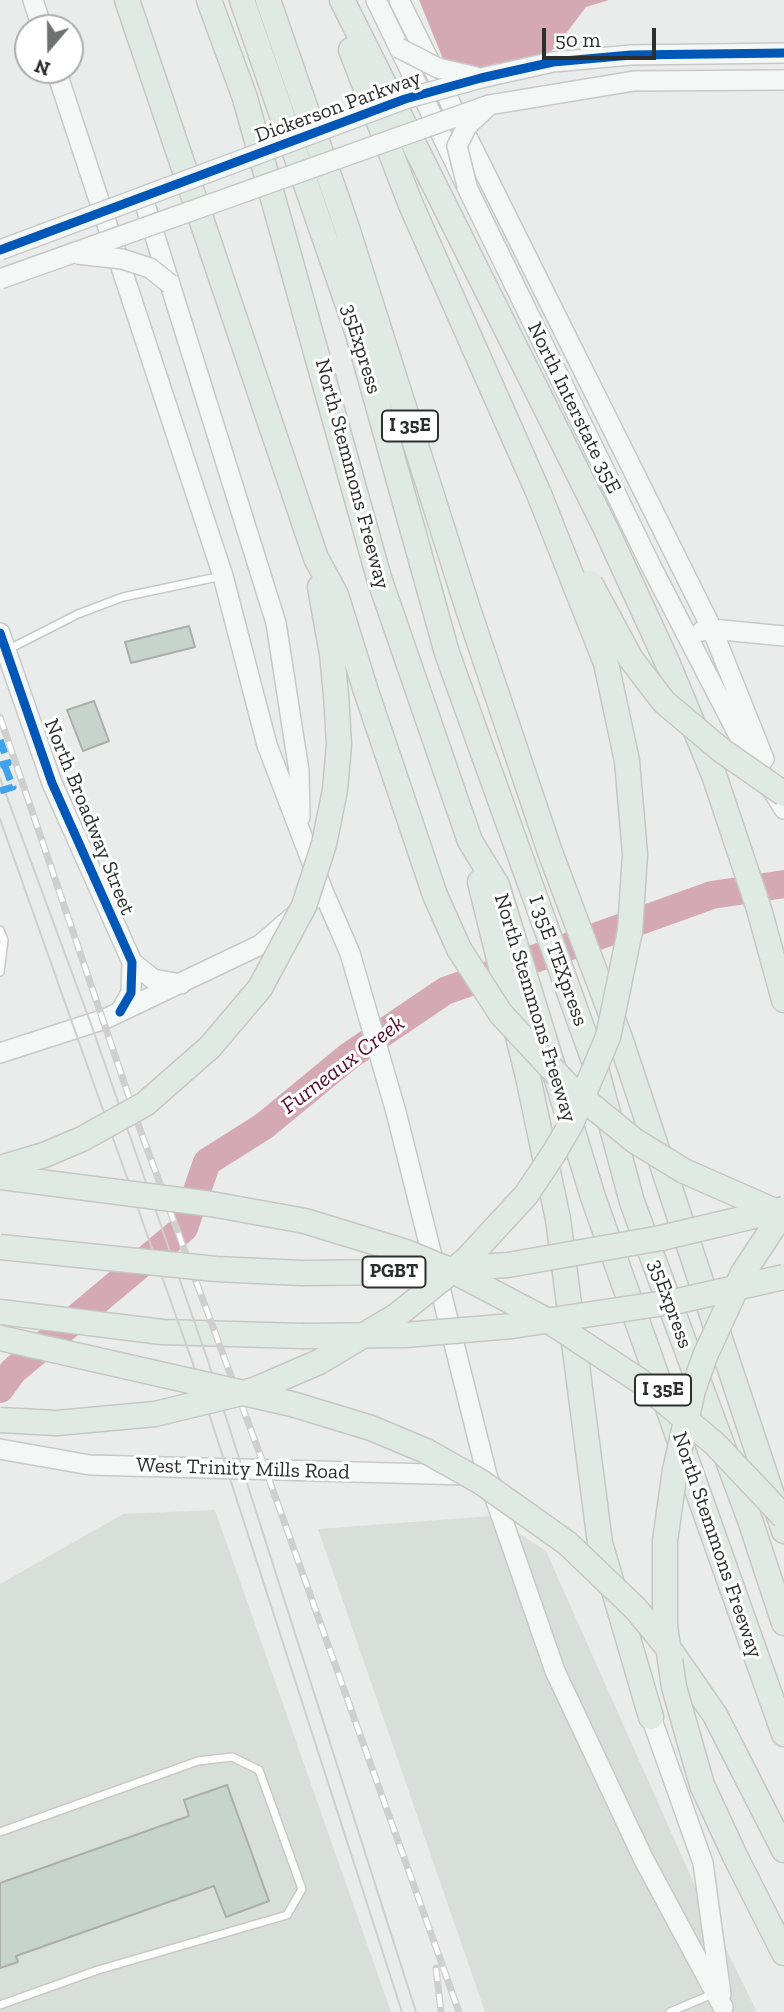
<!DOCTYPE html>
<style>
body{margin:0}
#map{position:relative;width:784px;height:2012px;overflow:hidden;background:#eaeceb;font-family:"Zilla Slab",serif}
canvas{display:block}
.north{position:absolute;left:14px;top:14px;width:70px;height:70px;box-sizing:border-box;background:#fff;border:2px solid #abacab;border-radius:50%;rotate:200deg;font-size:19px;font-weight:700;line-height:28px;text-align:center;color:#2d2f2e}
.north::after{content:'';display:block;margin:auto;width:24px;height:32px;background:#6f7170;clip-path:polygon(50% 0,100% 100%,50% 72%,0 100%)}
.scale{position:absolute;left:542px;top:28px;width:114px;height:32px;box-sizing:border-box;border:4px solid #2d2f2e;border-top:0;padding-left:9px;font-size:21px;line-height:24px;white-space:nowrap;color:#2d2f2e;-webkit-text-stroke:5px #fff;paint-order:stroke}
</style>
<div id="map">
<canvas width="784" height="2012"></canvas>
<div class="north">N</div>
<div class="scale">50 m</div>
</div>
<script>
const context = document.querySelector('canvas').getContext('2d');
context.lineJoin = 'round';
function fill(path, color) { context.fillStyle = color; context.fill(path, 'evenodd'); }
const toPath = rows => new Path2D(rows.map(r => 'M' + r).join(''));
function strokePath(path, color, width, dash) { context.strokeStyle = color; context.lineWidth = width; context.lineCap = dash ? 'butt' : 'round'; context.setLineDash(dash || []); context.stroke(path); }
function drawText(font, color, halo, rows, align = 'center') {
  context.font = font + ' "Zilla Slab",serif'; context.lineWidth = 6; context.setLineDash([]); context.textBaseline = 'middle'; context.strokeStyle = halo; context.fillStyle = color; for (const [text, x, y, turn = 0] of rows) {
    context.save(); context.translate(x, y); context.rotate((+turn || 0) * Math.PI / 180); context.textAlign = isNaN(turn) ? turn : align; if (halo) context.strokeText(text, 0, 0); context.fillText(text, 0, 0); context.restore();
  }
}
fill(toPath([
 [215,1510,391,2012,0,2012,0,1584,123,1514],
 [492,1516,546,1551,696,1888,757,2012,485,2012,318,1529]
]), '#d8dfdb');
fill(toPath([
 [419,0,609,0,586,7,555,48,533,65,452,81]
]), '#d5a9b4');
strokePath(toPath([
 [0,1389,13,1371,184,1228,207,1162,264,1126,349,1056,445,991,712,895,784,884]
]), '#d5a9b4', 28);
const building = toPath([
 [189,626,195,647,131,663,125,642,189,626],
 [94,701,109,741,83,751,67,710,94,701],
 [227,1785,269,1901,226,1917,214,1886,16,1956,18,1962,0,1968,0,1883,189,1816,184,1800,227,1785]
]);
fill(building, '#c7d4cd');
strokePath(building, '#abadac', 2);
const lane = toPath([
 [7,650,78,614,123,597,222,576],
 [0,930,4,940,0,972],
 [0,1832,198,1761,232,1757,259,1770,302,1889,287,1915,98,1970,0,2005],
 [670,2012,715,1993]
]);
const secondary = toPath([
 [33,0,42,28],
 [376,0,650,564,738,734,784,809],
 [399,0,712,629,764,759],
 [143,198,276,623,299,771,300,817],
 [702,631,712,629,784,636],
 [0,633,52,783,132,962,131,993,120,1012],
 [323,891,350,953,396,1112,487,1475,555,1671,644,1860,723,2007],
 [132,962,153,979,181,984],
 [0,1053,105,1019,260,945,323,891,267,745,223,576,56,70],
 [0,1449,90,1465,468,1475],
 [651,1717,703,1863,721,1994]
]);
const highway = toPath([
 [127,0,316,558,336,595,365,688],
 [209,0,245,98,379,578,470,841,497,885,593,1197,784,1734],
 [242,0,358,334,447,653,594,1061,632,1202,750,1520,784,1623],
 [268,0,346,225,468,609,550,852,620,1038,784,1531],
 [342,0,606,529,668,664,714,775,759,909,784,1000],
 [351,50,411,205,539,494],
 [320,587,332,654,336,695],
 [480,882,528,1077,558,1219,600,1543,651,1717],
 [0,1312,162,1332,302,1336],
 [672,1653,715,1715,784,1850],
 [735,1856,784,1953]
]);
strokePath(lane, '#c7c9c8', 10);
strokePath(secondary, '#c7c9c8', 22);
strokePath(highway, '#c6c6c6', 27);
strokePath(lane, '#fcfcfc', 7);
strokePath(secondary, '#f3f7f5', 19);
strokePath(highway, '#e0eae4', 24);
strokePath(toPath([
 [0,778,91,1024,208,1361,416,2012],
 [0,819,193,1364,402,2012]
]), '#cecfce', 2);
const rail = toPath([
 [0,717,142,1135,265,1468,459,2012],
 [436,1968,441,2012]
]);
strokePath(rail, '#cecfce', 7);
strokePath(rail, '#fff', 4.5, [13]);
const secondaryBridge = toPath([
 [399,48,438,68,476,77],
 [467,186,457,146,467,126,486,108],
 [0,250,405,99,481,78,553,62,631,55,784,53],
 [77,254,122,259,150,268,170,284],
 [0,279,489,105,634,81,784,80]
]);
const highwayBridge = toPath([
 [590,583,631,659,664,702,721,750,784,794],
 [365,688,435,895,459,949,501,1014,570,1088,635,1141,684,1171,777,1212],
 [0,1168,44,1155,82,1139,145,1104,210,1047,260,988,304,906,324,844,335,790,339,744,336,695],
 [0,1177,211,1204,305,1221,406,1252,457,1273,552,1323,640,1381,715,1444,784,1517],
 [0,1247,216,1269,302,1273,400,1272,508,1265,661,1238,784,1209],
 [302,1336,405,1335,512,1326,678,1301,784,1277],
 [0,1338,292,1404,371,1428,426,1451,481,1482,567,1543,636,1609,672,1653],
 [0,1420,57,1423,155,1414,254,1390,319,1362,396,1316,467,1259,526,1195,554,1153,571,1124,608,1037,630,931,635,854,627,761,606,663,539,494],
 [735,1856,702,1785,674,1687,665,1626,665,1541,675,1470,693,1390,705,1356,743,1273,784,1211]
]);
strokePath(secondaryBridge, '#c7c9c8', 22, []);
strokePath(highwayBridge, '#c6c6c6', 27, []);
strokePath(secondaryBridge, '#f3f7f5', 19);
strokePath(highwayBridge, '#e0eae4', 24);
strokePath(toPath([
 [0,740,8,763,0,765],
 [0,791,13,787,4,764]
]), '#3ea3eb', 7, [14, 7]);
strokePath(toPath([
 [0,250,405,99,481,78,553,62,631,55,784,53],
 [0,633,52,783,132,962,131,993,120,1012]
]), '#0057b8', 9);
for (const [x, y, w] of [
 [410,426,56],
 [394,1272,63],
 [663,1390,56]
]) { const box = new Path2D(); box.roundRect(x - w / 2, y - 15.5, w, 31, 5); context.fillStyle = '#fff'; context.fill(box); strokePath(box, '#2d2f2e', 2); }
drawText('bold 19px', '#2d2f2e', null, [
 ["I 35E",410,426],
 ["PGBT",394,1272],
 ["I 35E",663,1390]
]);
drawText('21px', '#2d2f2e', '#fff', [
 ["Dickerson Parkway",338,107,-20],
 ["35Express",361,349,73],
 ["North Interstate 35E",574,408,64],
 ["North Stemmons Freeway",352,474,75],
 ["North Broadway Street",89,817,68],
 ["I 35E TEXpress",558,961,70],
 ["North Stemmons Freeway",535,1008,73],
 ["35Express",670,1304,70],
 ["West Trinity Mills Road",243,1469,2],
 ["North Stemmons Freeway",717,1545,71]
]);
drawText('italic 23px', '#580b2c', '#fff', [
 ["Furneaux Creek",343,1065,-37]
]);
</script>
